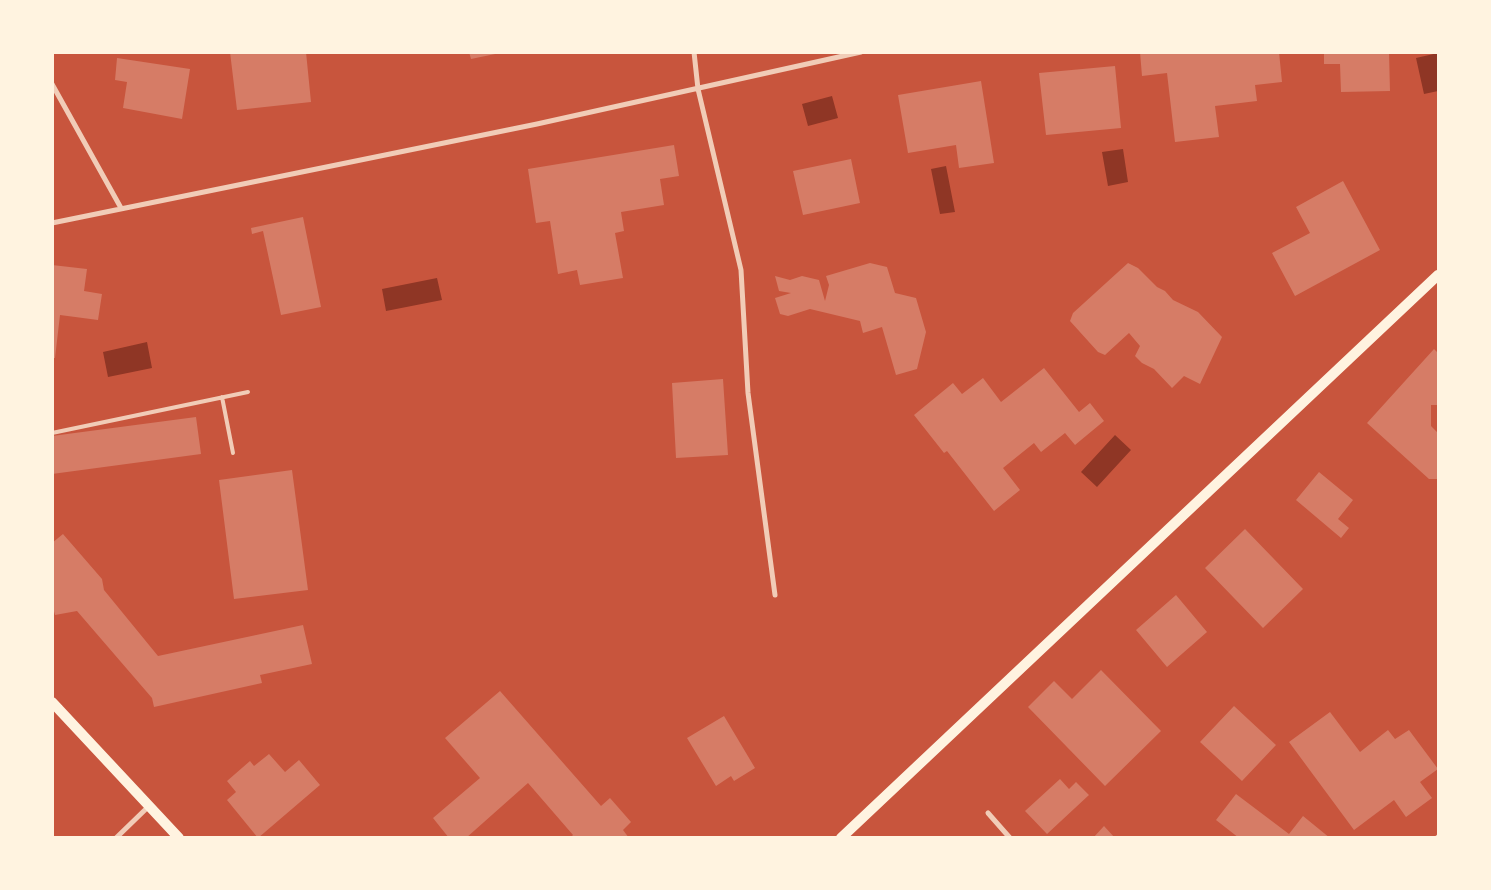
<!DOCTYPE html>
<style>
body{margin:0}
#map{position:relative;width:1491px;height:890px;overflow:hidden;background:#c8553d;font-family:Manrope,sans-serif}
canvas{display:block}
.frame{position:absolute;inset:0;border:54px solid #fff3e0;pointer-events:none}
</style>
<div id="map">
<canvas width="1491" height="890"></canvas>
<div class="frame"></div>
</div>
<script>
const context = document.querySelector('canvas').getContext('2d');
context.lineJoin = 'round';
function fill(path, color) { context.fillStyle = color; context.fill(path, 'evenodd'); }
const toPath = rows => new Path2D(rows.map(r => 'M' + r).join(''));
function strokePath(path, color, width, dash) { context.strokeStyle = color; context.lineWidth = width; context.lineCap = dash ? 'butt' : 'round'; context.setLineDash(dash || []); context.stroke(path); }
fill(toPath([
 [1438,53,1438,91,1424,94,1416,58],
 [832,96,838,118,808,126,802,104],
 [1123,149,1128,182,1108,186,1102,152],
 [946,166,955,212,940,214,931,169],
 [437,278,442,300,386,311,382,289],
 [147,342,152,368,108,377,103,352],
 [1115,435,1131,450,1097,487,1081,472]
]), '#8f3625');
fill(toPath([
 [230,52,306,52,311,102,237,110],
 [469,52,500,52,500,53,471,59],
 [1140,52,1279,52,1282,82,1255,85,1257,101,1215,106,1219,137,1175,142,1167,73,1142,76],
 [1324,52,1389,52,1390,91,1341,92,1340,64,1324,64],
 [117,58,190,69,182,119,123,108,127,82,115,80],
 [1115,66,1121,128,1046,135,1039,73],
 [981,81,994,163,959,168,956,145,908,153,898,95],
 [674,145,679,176,660,179,664,205,621,212,624,231,615,233,623,278,580,285,577,270,558,274,550,221,536,223,528,169],
 [851,159,860,203,803,215,793,171],
 [1343,181,1380,250,1295,296,1272,253,1310,233,1296,207],
 [303,217,321,307,281,315,263,231,252,234,251,228],
 [870,263,887,267,895,293,916,298,926,332,917,369,896,375,882,327,863,333,860,321,810,309,788,316,780,314,775,298,791,293,779,291,775,276,790,280,802,276,819,280,825,301,829,285,826,276],
 [1128,263,1138,268,1157,287,1165,291,1173,300,1198,312,1222,337,1200,384,1184,376,1172,388,1154,369,1142,363,1135,356,1140,346,1129,333,1105,355,1098,352,1070,321,1073,313],
 [52,265,87,269,84,291,102,294,98,320,60,315,55,358,52,358],
 [1434,349,1438,353,1438,405,1431,405,1431,426,1438,433,1438,479,1429,479,1367,423],
 [1044,368,1079,412,1090,403,1104,421,1075,445,1065,433,1041,452,1034,443,1003,468,1020,490,994,511,947,451,944,453,914,415,953,383,962,394,983,378,1001,402],
 [723,379,728,455,676,458,672,383],
 [196,417,201,454,52,474,52,436],
 [292,470,308,590,234,599,219,480],
 [1319,472,1353,500,1338,519,1349,528,1341,538,1296,500],
 [1245,529,1303,589,1263,628,1205,568],
 [63,534,102,579,104,590,158,656,303,625,312,664,260,675,262,683,154,707,152,698,77,611,55,615,52,604,52,543],
 [1176,595,1207,632,1167,667,1136,630],
 [1101,670,1161,731,1105,786,1028,707,1054,681,1072,699],
 [500,691,601,806,610,798,631,822,623,830,629,838,570,838,573,835,528,783,466,838,449,838,433,818,480,778,445,738],
 [1234,706,1276,745,1242,781,1200,742],
 [1330,712,1360,752,1388,730,1395,739,1409,730,1438,769,1420,782,1432,798,1406,817,1394,800,1354,830,1289,742],
 [724,716,755,768,734,781,731,776,716,786,687,738],
 [269,754,285,772,299,760,320,785,258,838,227,800,236,792,227,781,250,761,254,766],
 [1060,779,1069,789,1076,782,1089,795,1047,834,1025,811],
 [1236,794,1289,834,1303,816,1330,838,1239,838,1216,820],
 [1104,826,1115,838,1093,838]
]), '#d67c66');
strokePath(toPath([
 [222,397,233,453],
 [52,433,248,392]
]), '#f1ccb7', 4);
strokePath(toPath([
 [694,52,698,89,741,270,748,393,775,595],
 [52,84,121,208],
 [52,223,537,124,861,52],
 [988,813,1010,838],
 [116,838,149,806],
 [1437,838,1438,837]
]), '#f1ccb7', 5);
strokePath(toPath([
 [52,702,179,838],
 [841,838,1438,275]
]), '#fff3e0', 10);
</script>
